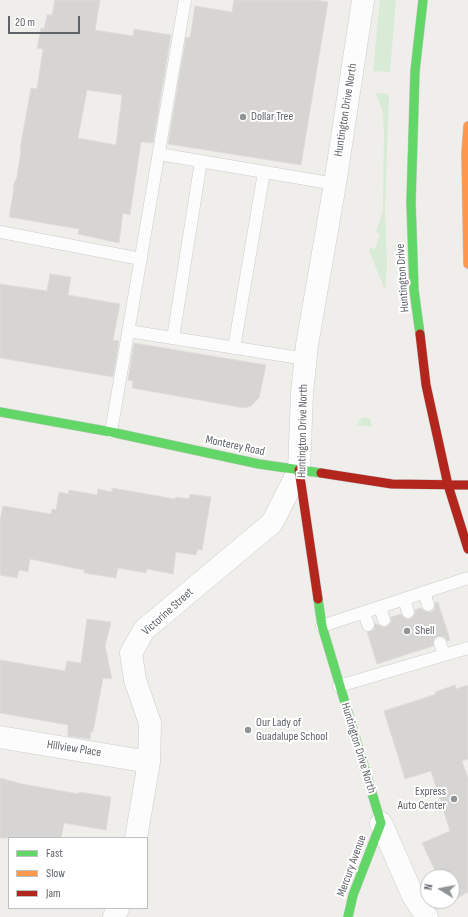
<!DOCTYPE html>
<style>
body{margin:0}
#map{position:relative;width:468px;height:917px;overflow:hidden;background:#efeeea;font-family:"Sofia Sans Condensed",sans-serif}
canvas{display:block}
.legend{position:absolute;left:8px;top:837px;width:140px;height:72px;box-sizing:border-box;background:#fff;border:1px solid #bfc1c3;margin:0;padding:5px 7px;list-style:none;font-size:12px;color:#5f6368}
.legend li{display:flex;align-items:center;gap:8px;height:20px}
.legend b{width:20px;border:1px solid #bfc1c3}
.north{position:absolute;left:420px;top:869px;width:40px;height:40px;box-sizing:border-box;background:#fff;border:1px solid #bfc1c3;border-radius:50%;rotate:280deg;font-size:11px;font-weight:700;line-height:16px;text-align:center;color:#5f6368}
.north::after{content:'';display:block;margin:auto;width:14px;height:18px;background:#919496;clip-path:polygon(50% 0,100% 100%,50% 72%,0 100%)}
.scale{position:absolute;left:8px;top:16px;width:72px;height:18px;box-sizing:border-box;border:2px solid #5f6368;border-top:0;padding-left:5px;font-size:12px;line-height:14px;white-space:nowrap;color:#5f6368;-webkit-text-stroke:3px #fff;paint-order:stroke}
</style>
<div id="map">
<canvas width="468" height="917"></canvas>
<ul class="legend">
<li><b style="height:5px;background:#63d668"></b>Fast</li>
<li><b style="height:5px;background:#ff974d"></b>Slow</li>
<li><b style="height:5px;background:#b3261e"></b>Jam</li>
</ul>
<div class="north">N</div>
<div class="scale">20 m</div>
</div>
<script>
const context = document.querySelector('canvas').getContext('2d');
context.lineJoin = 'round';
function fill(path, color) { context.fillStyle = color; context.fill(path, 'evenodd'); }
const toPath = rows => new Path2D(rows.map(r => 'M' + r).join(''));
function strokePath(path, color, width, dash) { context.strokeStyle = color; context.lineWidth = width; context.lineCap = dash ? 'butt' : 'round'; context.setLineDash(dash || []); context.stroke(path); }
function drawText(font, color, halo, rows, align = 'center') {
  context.font = font + ' "Sofia Sans Condensed",sans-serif'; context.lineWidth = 4; context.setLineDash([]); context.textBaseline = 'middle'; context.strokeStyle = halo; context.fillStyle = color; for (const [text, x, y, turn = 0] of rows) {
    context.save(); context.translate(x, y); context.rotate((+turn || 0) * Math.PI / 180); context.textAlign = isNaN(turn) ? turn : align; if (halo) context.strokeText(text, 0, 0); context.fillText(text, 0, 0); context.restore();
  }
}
fill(toPath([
 [380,0,396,0,390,72,373,71],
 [376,93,389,94,385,209,387,265,385,290,369,250,370,248,375,249,380,234,376,232,383,211,384,128,382,110],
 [365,417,370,419,372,427,357,425,360,419]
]), '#d8ebd6');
const building = toPath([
 [55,0,100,0,95,30,133,36,134,29,171,35,153,143,141,142,130,215,123,213,119,243,78,234,79,229,9,217,14,189,13,186,17,177,21,150,20,149,31,88,37,89,43,49,37,48,41,28,44,29,47,15,52,15,55,0],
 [87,90,122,95,116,145,78,138,87,90],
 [234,0,315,0,328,2,301,165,168,144,186,37,190,38,195,6,232,12,234,0],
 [50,274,71,277,68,295,120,304,113,340,119,341,113,377,0,358,0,284,47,291,50,274],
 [134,343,266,365,259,398,251,406,244,408,132,388,133,381,128,380,134,343],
 [112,488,175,499,176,497,189,499,190,494,211,497,202,550,198,549,196,555,176,552,173,574,147,569,146,573,118,568,116,578,84,573,84,570,30,559,28,572,19,570,17,578,0,575,0,521,3,506,51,514,52,509,56,510,59,492,68,494,69,490,97,495,98,489,112,492,112,488],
 [438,602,450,640,447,641,445,637,438,636,434,638,433,646,377,664,367,632,374,630,375,623,382,627,387,627,391,622,391,617,401,614,406,619,411,619,415,614,415,610,421,608,426,612,431,612,434,610,435,603,438,602],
 [87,619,111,622,105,646,112,679,103,678,93,732,91,731,90,739,68,736,68,725,0,713,0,660,65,671,67,661,81,663,87,619],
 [455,685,456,689,468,685,468,759,462,761,468,779,468,892,452,901,452,877,438,877,422,843,450,831,431,771,405,779,384,711,436,694,435,692,455,685],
 [0,778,22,784,79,794,79,792,111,797,106,830,64,823,61,838,0,838,0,778]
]);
fill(building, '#d6d5d3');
strokePath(building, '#deddd9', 1);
const lane = toPath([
 [159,154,335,184],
 [0,232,141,259],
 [128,331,306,359],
 [173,338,201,161],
 [234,348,264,172],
 [111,432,185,0],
 [424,592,428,605],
 [404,599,408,612],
 [380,607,384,620],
 [364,612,368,625],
 [322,626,468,578],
 [440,643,444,655],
 [339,686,468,648]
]);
const street = toPath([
 [0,737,149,762],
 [381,823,413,896,427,917],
 [136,838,149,762,150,723,135,680,131,653,144,630,272,523,299,470,302,393,307,345,335,184,363,0],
 [114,917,118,908]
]);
const fast = toPath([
 [420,334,414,290,411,202,415,71,423,0],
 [0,412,111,432,259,464,321,473],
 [318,599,322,626,381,823,353,895,348,917]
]);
const slow = toPath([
 [468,126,466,153,468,264]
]);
const jam = toPath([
 [420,334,426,385,448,485,468,549],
 [299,470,318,599],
 [321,473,392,484,468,485]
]);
strokePath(lane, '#cbcccc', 13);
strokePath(street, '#cbcccc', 23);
strokePath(fast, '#cacacb', 10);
strokePath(slow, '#cacacb', 10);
strokePath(jam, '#cacacb', 10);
strokePath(lane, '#fdfcfc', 12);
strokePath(street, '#fdfcfc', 22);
strokePath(fast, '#63d668', 9);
strokePath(slow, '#ff974d', 9);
strokePath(jam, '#b3261e', 9);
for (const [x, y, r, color] of [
 [243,117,4,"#919496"],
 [407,631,4,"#919496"],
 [248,730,4,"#919496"],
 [454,799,4,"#919496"]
]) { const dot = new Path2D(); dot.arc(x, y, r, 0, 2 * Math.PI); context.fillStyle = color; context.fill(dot); strokePath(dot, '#fff', 1.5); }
drawText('12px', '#5f6368', '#fff', [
 ["Huntington Drive North",346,110,-81],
 ["Huntington Drive",403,278,-94],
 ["Huntington Drive North",303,431,-89],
 ["Monterey Road",235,446,12],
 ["Victorine Street",168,612,-42],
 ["Huntington Drive North",358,748,73],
 ["Hillview Place",74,749,9],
 ["Mercury Avenue",352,866,-70]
]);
drawText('12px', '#5f6368', '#fff', [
 ["Dollar Tree",251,117],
 ["Shell",415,631],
 ["Our Lady of",256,723],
 ["Guadalupe School",256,737],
 ["Express",446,792,"right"],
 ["Auto Center",446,806,"right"]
], 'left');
</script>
